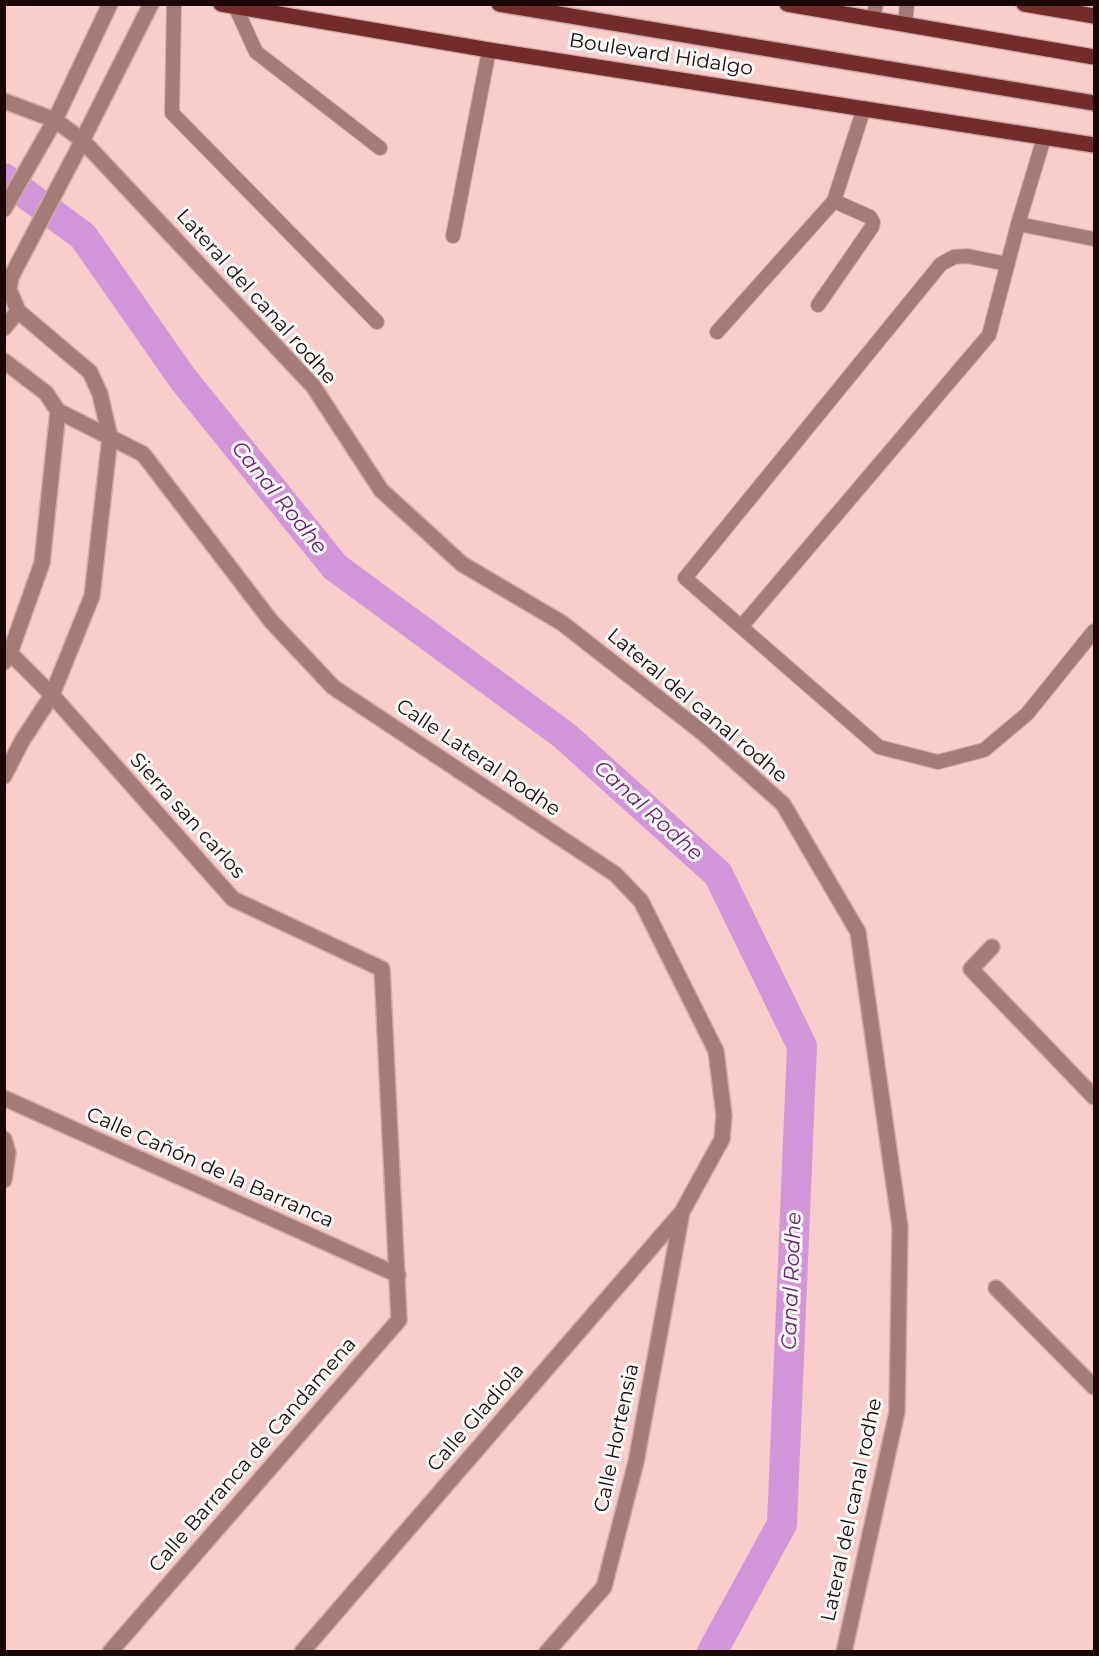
<!DOCTYPE html>
<meta charset="utf-8">
<style>
body{margin:0}
#map{position:relative;width:1099px;height:1656px;overflow:hidden;background:#f8cdca;font-family:Montserrat,sans-serif}
canvas{display:block}
.frame{position:absolute;inset:0;border:6px solid #1c0606;pointer-events:none}
</style>
<div id="map">
<canvas width="1099" height="1656"></canvas>
<div class="frame"></div>
</div>
<script>
const context = document.querySelector('canvas').getContext('2d');
context.lineJoin = 'round';
const toPath = rows => new Path2D(rows.map(r => 'M' + r).join(''));
function strokePath(path, color, width, dash) { context.strokeStyle = color; context.lineWidth = width; context.lineCap = dash ? 'butt' : 'round'; context.setLineDash(dash || []); context.stroke(path); }
function drawText(font, color, halo, rows, align = 'center') {
  context.font = font + ' Montserrat,sans-serif'; context.lineWidth = 6; context.setLineDash([]); context.textBaseline = 'middle'; context.strokeStyle = halo; context.fillStyle = color; for (const [text, x, y, turn = 0] of rows) {
    context.save(); context.translate(x, y); context.rotate((+turn || 0) * Math.PI / 180); context.textAlign = isNaN(turn) ? turn : align; if (halo) context.strokeText(text, 0, 0); context.fillText(text, 0, 0); context.restore();
  }
}
strokePath(toPath([
 [4,178,83,236,183,379,335,567,565,736,718,874,802,1046,782,1524,712,1652]
]), '#d395da', 30);
const service = toPath([
 [174,4,172,113,377,322],
 [235,6,256,52,380,148],
 [873,19,876,4],
 [905,24,907,4],
 [1018,224,1094,239],
 [453,236,489,50],
 [1007,264,967,256,954,257,941,264,685,578,879,747,938,762,984,750,1027,714,1094,631],
 [818,305,872,227,873,222,870,217,834,201],
 [717,332,834,201,864,108],
 [741,627,989,335,1018,224,1044,138]
]);
const minor = toPath([
 [4,101,55,120,82,140,313,386,381,490,462,564,562,623,703,733,783,804,858,932,900,1227,897,1412,844,1652],
 [4,209,55,120,110,4],
 [4,328,18,311],
 [4,361,46,393,58,411,42,563,10,653,4,662],
 [58,411,143,454,271,621,333,687,615,874,641,901,716,1051,724,1115,722,1139,682,1212,302,1652],
 [10,653,52,695,233,899,382,969,399,1320,110,1652],
 [4,776,22,741,52,695,92,596,110,437,100,394,90,372,18,311,9,289,11,277,75,155,151,4],
 [992,947,971,969,1094,1097],
 [4,1098,398,1275],
 [4,1139,8,1153,4,1180],
 [996,1288,1094,1387],
 [547,1652,604,1587,636,1462,682,1212]
]);
const primary = toPath([
 [221,4,489,50,1094,145],
 [499,4,1094,103],
 [787,4,1094,57],
 [1024,4,1094,16]
]);
strokePath(service, '#d0a9a7', 16);
strokePath(minor, '#d0a9a7', 18);
strokePath(primary, '#d0a9a7', 18);
strokePath(service, '#a57b78', 14);
strokePath(minor, '#a57b78', 15);
strokePath(primary, '#722c2b', 15);
drawText('20px', '#1c0606', '#fafafa', [
 ["Boulevard Hidalgo",661,55,9],
 ["Lateral del canal rodhe",256,297,48],
 ["Lateral del canal rodhe",697,706,40],
 ["Calle Lateral Rodhe",478,758,34],
 ["Sierra san carlos",187,816,48],
 ["Calle Cañón de la Barranca",210,1168,24],
 ["Calle Gladiola",476,1418,-49],
 ["Calle Hortensia",617,1438,-78],
 ["Calle Barranca de Candamena",253,1455,-49],
 ["Lateral del canal rodhe",852,1510,-78]
]);
drawText('italic 21px', '#6b2274', '#fafafa', [
 ["Canal Rodhe",279,498,51],
 ["Canal Rodhe",648,811,42],
 ["Canal Rodhe",792,1281,-88]
]);
</script>
